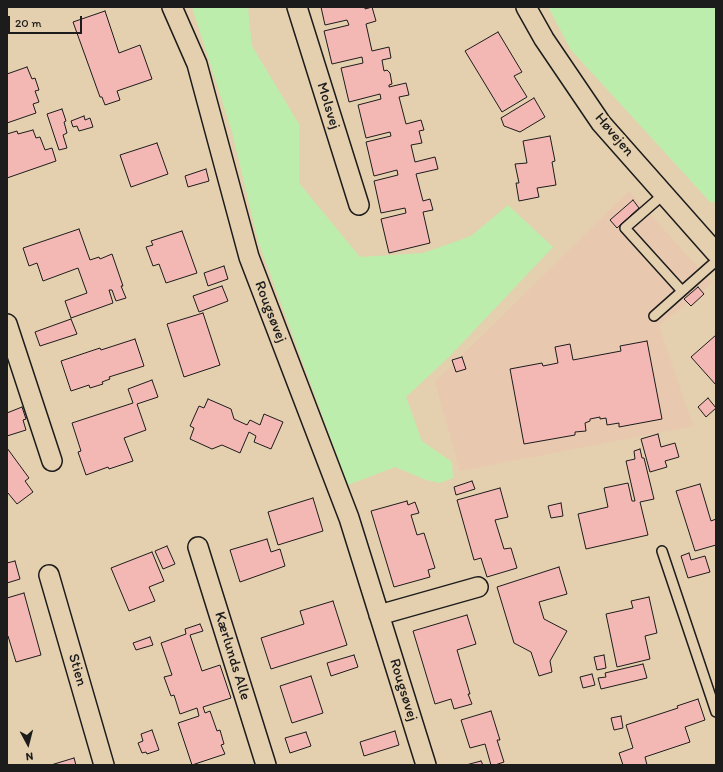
<!DOCTYPE html>
<meta charset="utf-8">
<style>
body{margin:0}
#map{position:relative;width:723px;height:772px;overflow:hidden;background:#e4cfae;font-family:Itim,sans-serif}
canvas{display:block}
.frame{position:absolute;inset:0;border:8px solid #1c1c1c;pointer-events:none}
.north{position:absolute;left:8px;top:724px;width:40px;height:40px;-webkit-text-stroke:3px #e4cfae;paint-order:stroke;rotate:173deg;font-size:11px;font-weight:700;line-height:16px;text-align:center;color:#1c1c1c}
.north::after{content:'';display:block;margin:auto;width:14px;height:18px;background:#1c1c1c;clip-path:polygon(50% 0,100% 100%,50% 72%,0 100%)}
.scale{position:absolute;left:8px;top:16px;width:74px;height:18px;box-sizing:border-box;border:2px solid #1c1c1c;border-top:0;padding-left:5px;font-size:12px;line-height:14px;white-space:nowrap;color:#1c1c1c;-webkit-text-stroke:3px #e4cfae;paint-order:stroke}
</style>
<div id="map">
<canvas width="723" height="772"></canvas>
<div class="frame"></div>
<div class="north">N</div>
<div class="scale">20 m</div>
</div>
<script>
const context = document.querySelector('canvas').getContext('2d');
context.lineJoin = 'round';
function fill(path, color) { context.fillStyle = color; context.fill(path, 'evenodd'); }
const toPath = rows => new Path2D(rows.map(r => 'M' + r).join(''));
function strokePath(path, color, width, dash) { context.strokeStyle = color; context.lineWidth = width; context.lineCap = dash ? 'butt' : 'round'; context.setLineDash(dash || []); context.stroke(path); }
function drawText(font, color, halo, rows, align = 'center') {
  context.font = font + ' Itim,sans-serif'; context.lineWidth = 4; context.setLineDash([]); context.textBaseline = 'middle'; context.strokeStyle = halo; context.fillStyle = color; for (const [text, x, y, turn = 0] of rows) {
    context.save(); context.translate(x, y); context.rotate((+turn || 0) * Math.PI / 180); context.textAlign = isNaN(turn) ? turn : align; if (halo) context.strokeText(text, 0, 0); context.fillText(text, 0, 0); context.restore();
  }
}
fill(toPath([
 [629,191,712,283,659,326,693,426,460,471,435,382]
]), '#e9c8b0');
fill(toPath([
 [192,7,248,7,252,46,299,124,299,183,360,257,423,253,471,236,508,205,553,247,449,357,406,397,422,441,452,462,453,478,440,483,426,480,395,467,348,485,258,241,232,132],
 [548,7,716,7,716,201,711,203,571,50]
]), '#bdedac');
const building = toPath([
 [321,7,365,7,365,9,372,7,376,21,366,24,372,51,389,47,391,58,382,60,384,71,387,70,390,73,392,84,389,85,389,87,406,83,409,95,399,97,406,124,421,120,424,130,419,131,422,143,411,145,415,162,435,157,438,169,416,174,423,201,430,199,433,210,423,212,430,243,389,253,381,219,406,213,405,208,381,213,374,181,398,175,397,170,374,176,366,142,391,136,390,132,366,138,358,105,381,99,380,94,349,102,341,68,363,63,362,57,332,64,324,31,349,25,347,20,325,25,321,7],
 [105,11,119,53,140,45,152,79,117,91,120,100,105,105,102,97,100,97,73,22,105,11],
 [498,32,522,72,514,76,527,97,502,112,465,51,498,32],
 [27,67,32,79,35,78,39,90,35,91,39,102,33,104,36,113,7,123,7,74,27,67],
 [534,98,545,117,520,132,504,126,501,118,534,98],
 [62,109,66,121,64,122,67,133,63,135,67,148,59,150,47,114,62,109],
 [84,116,85,120,90,118,93,127,79,131,77,126,73,127,71,121,84,116],
 [33,130,36,138,40,137,45,150,52,148,56,161,7,178,7,134,17,131,18,134,33,130],
 [550,136,555,161,552,162,556,185,537,188,539,197,519,201,516,183,519,183,515,164,527,163,523,141,550,136],
 [157,143,168,174,131,187,120,155,157,143],
 [206,169,209,181,188,187,185,176,206,169],
 [633,200,639,208,617,228,610,220,633,200],
 [79,229,90,260,99,257,100,259,112,254,123,286,121,286,126,298,116,301,112,290,109,290,113,303,71,318,65,301,87,293,78,268,43,281,37,263,29,266,23,248,79,229],
 [182,231,197,273,166,283,159,264,153,266,146,247,153,245,151,241,182,231],
 [224,266,228,279,208,286,204,273,224,266],
 [222,286,228,301,199,312,193,296,222,286],
 [698,287,704,294,691,306,684,299,698,287],
 [203,313,220,365,184,377,167,324,203,313],
 [71,319,77,334,40,346,35,332,71,319],
 [716,335,716,385,691,357,716,335],
 [135,339,144,366,109,377,110,379,102,382,103,384,90,388,89,385,71,391,61,361,100,348,101,350,135,339],
 [647,341,662,419,619,427,619,423,607,425,606,418,600,419,600,417,590,419,590,421,585,423,586,431,575,432,575,435,524,444,510,369,542,363,543,366,558,363,555,347,570,344,573,360,621,351,620,346,647,341],
 [462,357,466,369,456,372,452,360,462,357],
 [152,380,158,397,137,404,146,430,124,438,133,461,109,469,108,467,86,475,78,452,81,451,72,423,133,403,128,389,152,380],
 [708,398,716,408,706,417,698,407,708,398],
 [208,399,231,409,234,419,247,425,250,420,260,425,264,414,283,422,271,449,254,442,256,436,249,432,240,453,222,445,212,449,190,439,194,428,190,426,199,406,204,408,208,399],
 [22,407,26,419,23,420,26,430,7,436,7,413,22,407],
 [658,434,661,447,675,443,679,457,665,461,667,467,650,472,641,439,658,434],
 [7,448,29,478,25,481,33,492,17,504,8,493,7,494,7,448],
 [640,449,642,458,644,458,654,499,640,502,648,535,586,549,578,514,608,507,604,488,628,483,632,501,635,501,626,461,635,459,634,451,640,449],
 [472,481,475,489,456,495,454,487,472,481],
 [700,484,711,521,716,519,716,545,695,551,676,491,700,484],
 [500,488,508,517,495,520,504,549,511,548,517,568,487,577,481,558,474,560,457,500,500,488],
 [313,498,323,531,278,545,268,512,313,498],
 [407,501,408,505,415,502,419,513,411,515,417,535,424,533,435,568,428,570,430,577,394,587,371,511,407,501],
 [561,503,563,516,551,518,548,506,561,503],
 [267,539,271,552,280,549,285,566,240,582,230,550,267,539],
 [167,546,175,564,163,569,155,551,167,546],
 [152,552,164,581,149,587,155,601,129,611,111,568,152,552],
 [689,553,691,560,705,556,710,572,688,578,681,556,689,553],
 [15,561,20,579,7,583,7,563,15,561],
 [559,567,567,594,539,602,544,619,567,631,550,661,552,672,539,676,531,652,514,643,497,587,559,567],
 [24,593,41,655,16,662,8,636,7,636,7,598,24,593],
 [649,597,657,633,645,636,650,659,617,667,606,614,633,608,631,601,649,597],
 [333,601,347,645,271,669,261,638,304,624,300,611,333,601],
 [467,615,476,644,457,650,470,694,468,694,472,704,454,709,451,699,435,704,413,631,467,615],
 [200,624,203,631,190,635,202,671,220,665,231,698,203,707,205,713,210,711,217,731,220,730,224,744,221,745,225,754,192,765,178,723,199,716,197,708,180,714,174,695,171,696,164,677,172,675,161,643,186,634,185,629,200,624],
 [150,637,153,645,136,650,133,643,150,637],
 [354,655,358,667,331,676,327,663,354,655],
 [604,655,606,668,597,670,594,657,604,655],
 [643,664,647,678,601,689,598,678,606,677,605,673,643,664],
 [592,674,595,685,583,688,580,677,592,674],
 [311,676,323,713,292,723,280,686,311,676],
 [698,699,705,720,685,727,690,742,645,757,647,765,623,765,619,753,633,748,626,725,678,708,677,706,698,699],
 [491,711,500,740,497,740,504,762,495,765,491,765,485,744,470,748,461,720,491,711],
 [621,716,623,728,614,730,611,718,621,716],
 [152,730,159,750,147,754,146,752,142,753,138,743,143,741,141,734,152,730],
 [395,731,399,745,364,756,360,742,395,731],
 [306,732,311,746,290,753,285,738,306,732],
 [74,758,76,765,51,765,74,758],
 [481,761,483,765,466,765,481,761]
]);
fill(building, '#f4b8b4');
strokePath(building, '#1c1c1c', 1);
const service = toPath([
 [664,194,625,228,682,291],
 [654,316,716,261],
 [662,551,716,712]
]);
const minor = toPath([
 [172,7,197,64,249,257,349,518,426,765],
 [297,7,359,205],
 [526,7,544,39,601,123,716,253],
 [7,324,52,461],
 [198,547,266,765],
 [49,575,104,765],
 [379,615,478,587]
]);
strokePath(service, '#1c1c1c', 12);
strokePath(minor, '#1c1c1c', 22);
strokePath(service, '#e4cfae', 9);
strokePath(minor, '#e4cfae', 19);
drawText('15px', '#1c1c1c', '#e4cfae', [
 ["Molsvej",328,106,73],
 ["Høvejen",614,135,50],
 ["Rougsøvej",270,312,69],
 ["Kærlunds Alle",232,656,73],
 ["Stien",77,670,74],
 ["Rougsøvej",403,690,73]
]);
</script>
